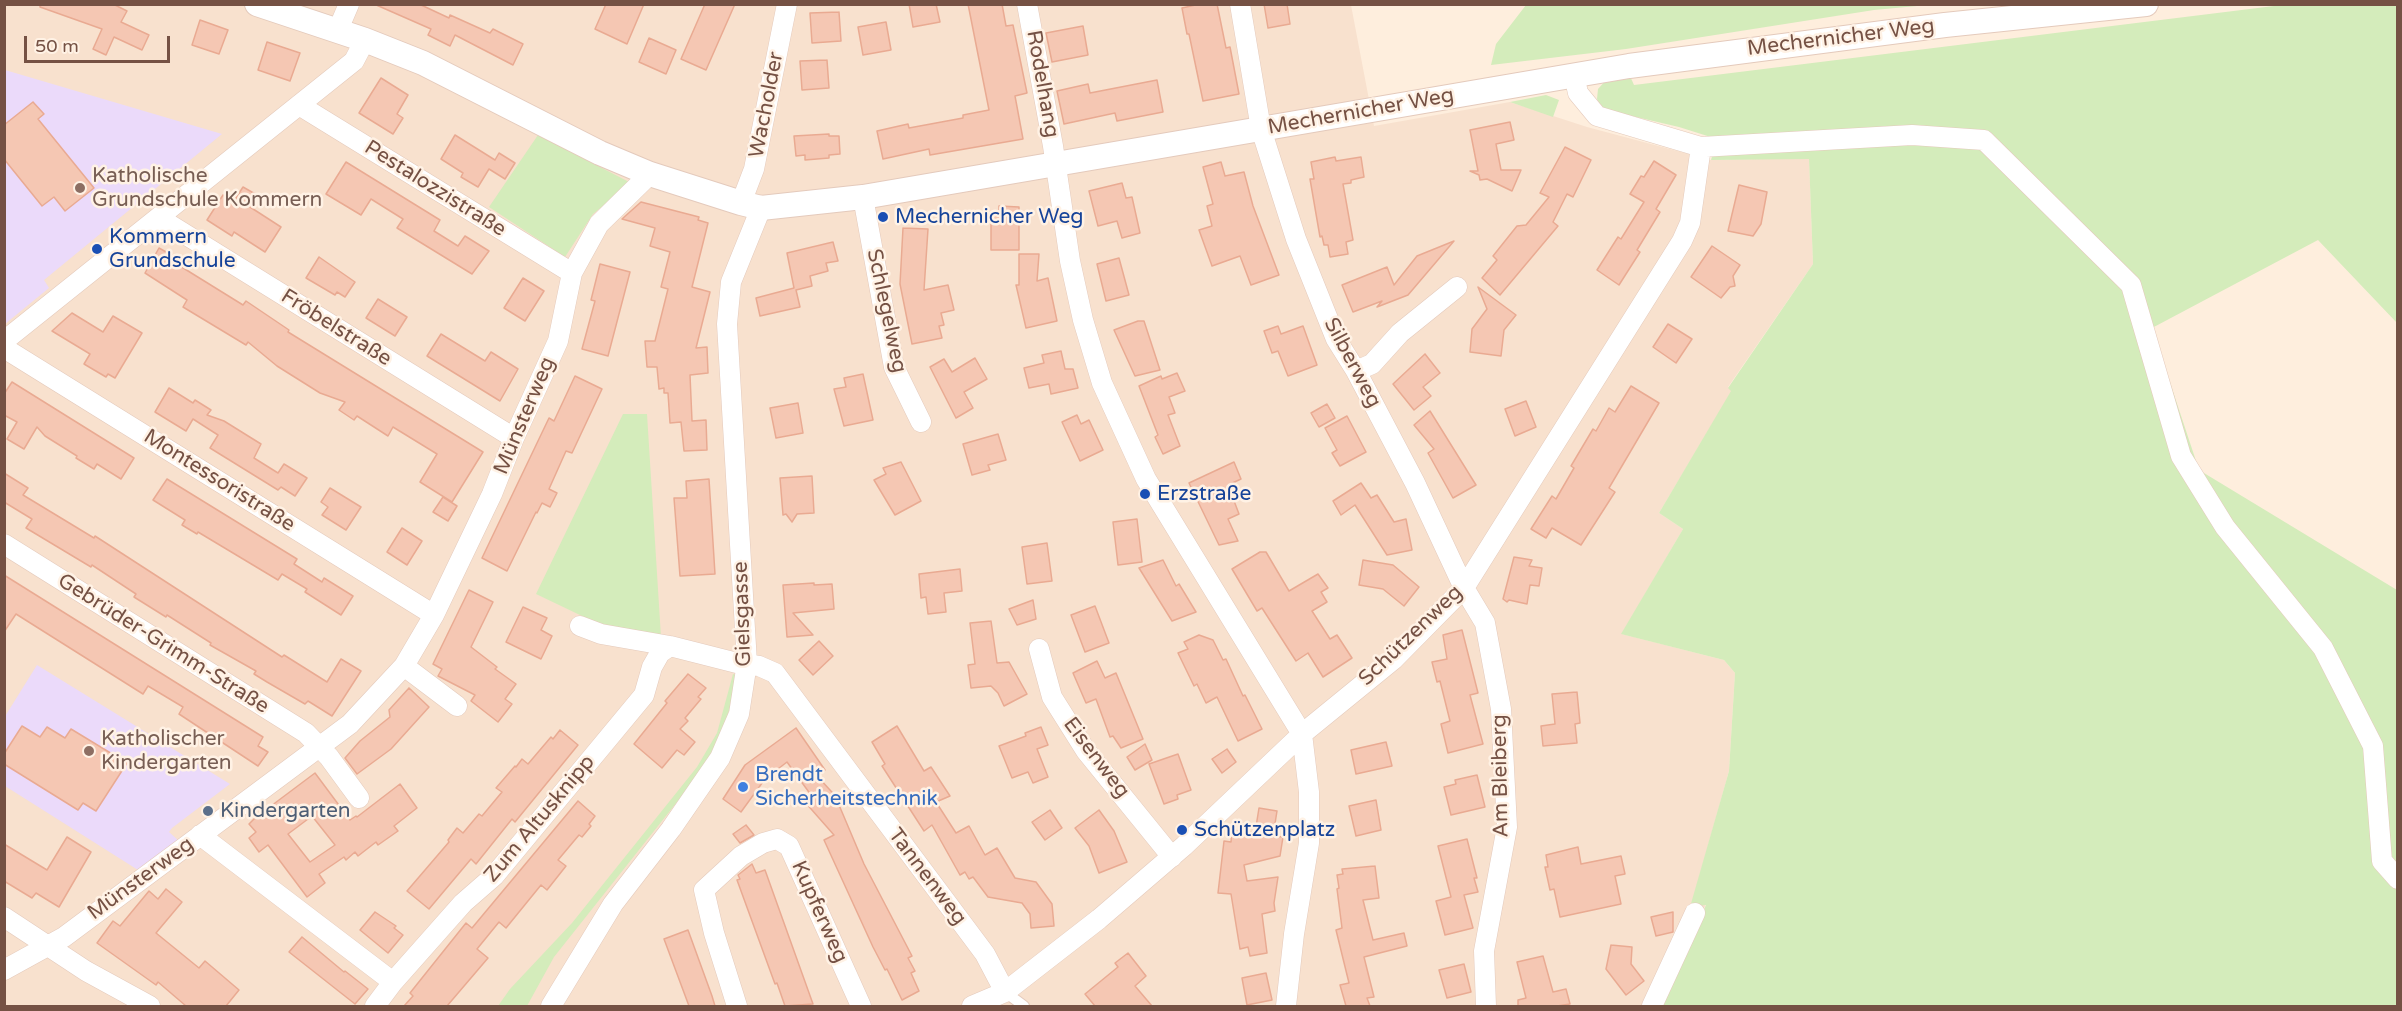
<!DOCTYPE html>
<meta charset="utf-8">
<style>
body{margin:0}
#map{position:relative;width:2402px;height:1011px;overflow:hidden;background:#feeedd;font-family:"Varela Round",sans-serif}
canvas{display:block}
.frame{position:absolute;inset:0;border:6px solid #755144;pointer-events:none}
.scale{position:absolute;left:24px;top:36px;width:146px;height:27px;box-sizing:border-box;border:3px solid #755144;border-top:0;padding-left:8px;font-size:18px;line-height:21px;white-space:nowrap;color:#755144;-webkit-text-stroke:4px #fff2e5;paint-order:stroke}
</style>
<div id="map">
<canvas width="2402" height="1011"></canvas>
<div class="frame"></div>
<div class="scale">50 m</div>
</div>
<script>
const context = document.querySelector('canvas').getContext('2d');
context.lineJoin = 'round';
function fill(path, color) { context.fillStyle = color; context.fill(path, 'evenodd'); }
const toPath = rows => new Path2D(rows.map(r => 'M' + r).join(''));
function strokePath(path, color, width, dash) { context.strokeStyle = color; context.lineWidth = width; context.lineCap = dash ? 'butt' : 'round'; context.setLineDash(dash || []); context.stroke(path); }
function drawText(font, color, halo, rows, align = 'center') {
  context.font = font + ' "Varela Round",sans-serif'; context.lineWidth = 5; context.setLineDash([]); context.textBaseline = 'middle'; context.strokeStyle = halo; context.fillStyle = color; for (const [text, x, y, turn = 0] of rows) {
    context.save(); context.translate(x, y); context.rotate((+turn || 0) * Math.PI / 180); context.textAlign = isNaN(turn) ? turn : align; if (halo) context.strokeText(text, 0, 0); context.fillText(text, 0, 0); context.restore();
  }
}
fill(toPath([
 [5,5,1351,5,1374,126,1510,102,1587,127,1711,160,1809,158,1813,264,1728,387,1732,391,1659,513,1683,529,1622,634,1724,660,1735,673,1729,771,1691,906,1706,904,1661,1006,5,1006]
]), '#f8e1ce');
fill(toPath([
 [5,70,222,134,44,280,49,288,5,324],
 [37,665,230,784,172,828,169,832,179,841,138,870,5,786,4,718]
]), '#ebdafa');
fill(toPath([
 [1526,5,1526,4,1928,5,1874,10,1626,49,1491,65,1496,44],
 [2282,5,2397,5,2397,323,2318,240,2152,328,2199,470,2397,590,2397,1006,1661,1006,1706,905,1690,907,1729,771,1735,673,1724,660,1621,634,1683,529,1659,513,1731,391,1728,388,1813,264,1809,159,1711,160,1717,139,1679,127,1606,110,1600,105,1597,99,1598,89,1607,79,1630,76,1634,85],
 [1546,95,1559,100,1553,117,1510,102],
 [538,135,631,183,593,214,565,257,489,207],
 [623,414,647,414,661,637,605,627,536,594],
 [733,674,736,675,733,699,720,737,704,768,554,957,527,1006,498,1006,510,989,572,923,697,767,717,733]
]), '#d4ecbb');
const building = toPath([
 [40,4,113,4,127,11,121,22,149,35,142,50,114,37,106,55,93,49,102,29,40,7,40,4],
 [374,4,419,4,449,18,450,15,490,33,493,29,523,44,513,65,455,35,450,46,428,35,431,29,374,4],
 [606,4,644,4,627,44,595,29,606,4],
 [705,4,735,4,706,70,681,59,705,4],
 [909,4,936,4,940,22,913,27,909,4],
 [968,4,1002,4,1006,26,1013,25,1027,93,1015,96,1023,139,930,155,929,149,883,159,877,131,908,124,909,128,963,118,963,115,989,110,968,4],
 [1200,4,1217,4,1226,48,1230,47,1239,94,1203,101,1189,34,1187,34,1182,8,1200,4],
 [1264,4,1287,4,1290,24,1268,28,1264,4],
 [839,12,841,41,812,43,810,13,839,12],
 [200,20,228,30,219,54,192,45,200,20],
 [886,22,891,50,863,55,858,27,886,22],
 [1083,26,1088,55,1052,62,1046,33,1083,26],
 [649,38,676,50,666,74,639,62,649,38],
 [267,42,300,53,290,81,258,70,267,42],
 [827,60,829,88,802,90,800,61,827,60],
 [381,78,408,95,397,114,403,118,393,134,359,113,381,78],
 [1157,80,1163,112,1117,121,1115,113,1064,124,1057,91,1088,84,1090,93,1157,80],
 [33,102,44,114,38,119,94,188,65,211,54,197,42,206,4,159,4,125,33,102],
 [1510,122,1514,140,1496,144,1501,170,1521,170,1512,191,1487,179,1480,180,1479,175,1470,171,1478,171,1470,130,1510,122],
 [829,134,829,136,839,136,840,154,829,155,829,158,805,160,805,155,796,156,794,136,829,134],
 [455,135,495,160,499,153,515,163,505,179,489,169,478,187,461,177,463,173,441,159,455,135],
 [1565,147,1591,160,1573,197,1567,194,1553,222,1558,226,1500,295,1482,278,1497,260,1493,256,1517,226,1526,225,1549,197,1540,193,1565,147],
 [1335,157,1336,161,1361,157,1364,177,1351,180,1351,183,1343,184,1353,240,1346,242,1348,254,1330,257,1328,245,1324,245,1322,236,1320,237,1310,179,1314,179,1311,162,1335,157],
 [1654,161,1676,175,1656,209,1660,212,1637,250,1640,252,1619,285,1597,270,1618,237,1621,239,1644,202,1630,194,1641,176,1644,177,1654,161],
 [346,162,440,220,434,231,458,246,465,236,489,251,472,274,397,228,403,219,371,199,361,215,326,194,346,162],
 [1221,162,1225,176,1244,172,1253,206,1279,275,1251,285,1240,256,1212,266,1199,230,1212,226,1207,206,1213,204,1203,167,1221,162],
 [1122,183,1126,198,1132,197,1140,233,1122,238,1117,221,1098,226,1089,191,1122,183],
 [1739,185,1767,192,1761,224,1753,236,1728,231,1739,185],
 [243,187,257,195,250,207,281,227,265,252,234,232,232,236,207,220,223,195,234,201,243,187],
 [641,202,699,217,698,220,708,223,692,287,710,292,696,348,707,347,708,373,690,375,692,421,706,420,707,450,684,451,681,422,670,423,668,393,664,393,664,388,659,389,657,367,647,367,645,341,655,341,668,289,661,287,670,252,650,246,655,228,622,219,641,202],
 [999,206,1019,207,1019,250,991,250,991,215,999,215,999,206],
 [903,228,928,229,924,290,948,285,954,310,941,313,944,325,939,326,942,338,912,344,900,284,903,228],
 [1454,241,1408,295,1377,307,1382,301,1353,312,1342,285,1387,267,1394,285,1417,256,1454,241],
 [833,242,838,261,826,263,828,271,810,276,812,286,796,290,800,307,760,316,756,298,794,288,787,253,833,242],
 [1712,246,1740,265,1733,276,1735,286,1730,287,1721,298,1691,277,1712,246],
 [159,248,182,261,180,266,243,305,246,301,289,330,288,332,483,452,452,502,420,482,437,454,393,427,388,436,357,416,354,420,339,410,345,402,320,393,277,366,248,342,246,345,183,307,187,300,145,273,159,248],
 [1019,254,1039,254,1037,281,1048,278,1057,321,1026,328,1016,285,1019,285,1019,254],
 [319,257,355,282,345,297,337,292,335,295,306,278,319,257],
 [1119,258,1129,295,1106,301,1097,264,1119,258],
 [600,264,630,272,608,356,582,349,595,301,591,300,600,264],
 [523,278,544,291,525,321,504,308,523,278],
 [1478,287,1516,315,1504,330,1501,356,1470,352,1472,329,1487,309,1478,287],
 [378,299,407,317,395,336,366,318,378,299],
 [72,313,103,332,113,316,142,333,115,378,108,374,106,377,84,364,90,354,52,331,72,313],
 [1138,321,1144,321,1160,370,1135,376,1114,330,1138,321],
 [1668,324,1692,339,1676,363,1653,347,1668,324],
 [1278,326,1281,334,1303,326,1317,365,1288,376,1278,351,1272,353,1264,331,1278,326],
 [441,334,485,361,491,352,518,369,500,401,427,356,441,334],
 [1061,351,1065,369,1073,369,1078,388,1051,394,1049,384,1029,388,1024,368,1044,363,1042,355,1061,351],
 [1425,354,1440,373,1423,387,1431,396,1414,410,1393,384,1425,354],
 [975,358,987,379,964,392,973,408,956,418,930,367,944,359,952,372,975,358],
 [1177,373,1185,391,1169,397,1175,413,1168,415,1180,446,1163,454,1155,437,1158,435,1139,386,1161,376,1162,379,1177,373],
 [863,374,873,420,844,426,834,389,846,387,844,378,863,374],
 [575,376,602,389,572,453,566,451,549,489,557,493,550,507,542,503,537,513,536,512,507,571,482,558,549,418,554,421,575,376],
 [12,382,134,458,121,479,97,464,94,469,76,458,77,456,45,436,37,427,24,449,7,439,17,422,4,415,4,394,12,382],
 [1631,386,1659,403,1609,488,1615,492,1581,545,1552,528,1546,538,1531,529,1552,496,1556,499,1574,468,1571,466,1593,429,1596,431,1609,408,1615,412,1631,386],
 [169,388,193,403,195,400,211,410,207,415,224,421,261,444,254,458,278,473,284,464,307,478,295,496,281,487,278,490,210,448,218,435,193,419,186,431,155,412,169,388],
 [1526,401,1536,427,1515,436,1505,409,1526,401],
 [798,403,803,433,776,438,770,408,798,403],
 [1327,404,1335,418,1319,427,1311,413,1327,404],
 [1430,411,1476,485,1453,498,1428,453,1434,449,1414,425,1430,411],
 [1077,415,1081,424,1089,420,1103,450,1080,461,1062,422,1077,415],
 [1347,416,1366,452,1340,466,1332,453,1337,450,1325,428,1347,416],
 [998,434,1006,460,988,465,990,470,972,475,963,444,998,434],
 [901,462,921,501,895,515,874,480,886,474,883,468,901,462],
 [1234,462,1241,479,1228,485,1239,514,1228,519,1238,541,1219,545,1189,483,1234,462],
 [4,473,28,488,23,495,94,538,95,536,282,657,284,655,327,682,341,659,361,671,332,716,308,701,305,704,267,682,254,674,256,671,210,645,211,643,167,615,166,617,134,597,136,594,92,565,91,567,26,528,32,519,4,502,4,473],
 [812,476,814,513,797,514,792,522,786,514,783,515,780,478,812,476],
 [167,479,297,559,294,564,322,582,324,578,353,596,341,615,305,592,307,589,282,574,278,580,198,532,197,534,182,525,185,520,153,500,167,479],
 [709,479,715,574,680,576,674,498,687,498,686,481,709,479],
 [1361,483,1371,498,1377,495,1394,522,1406,519,1412,550,1387,555,1355,505,1341,515,1333,501,1361,483],
 [330,488,361,507,346,530,322,515,328,507,321,502,330,488],
 [443,497,457,506,448,521,433,512,443,497],
 [1137,519,1142,562,1118,565,1113,522,1137,519],
 [402,528,422,541,407,565,387,552,402,528],
 [1047,543,1052,581,1027,584,1022,547,1047,543],
 [1260,552,1266,552,1289,591,1318,574,1328,588,1321,592,1327,602,1312,611,1330,639,1337,635,1352,658,1323,677,1308,653,1296,661,1262,608,1257,611,1232,569,1260,552],
 [1514,557,1532,560,1529,566,1542,568,1539,586,1530,585,1527,604,1509,600,1507,602,1503,599,1514,557],
 [1163,560,1176,586,1179,584,1196,612,1172,621,1139,568,1163,560],
 [1363,560,1393,565,1419,587,1404,606,1383,589,1359,585,1363,560],
 [960,569,962,591,944,593,946,612,928,614,926,597,921,598,919,574,960,569],
 [4,575,263,737,258,746,268,752,258,766,179,714,183,707,148,686,143,694,16,614,4,632,4,575],
 [814,583,814,585,832,584,834,609,793,613,813,635,787,637,783,585,814,583],
 [469,590,493,602,471,647,497,667,495,669,516,684,505,699,512,704,498,722,471,701,475,695,438,676,442,669,433,664,469,590],
 [1033,600,1036,619,1017,625,1009,609,1033,600],
 [1095,606,1109,643,1085,652,1071,615,1095,606],
 [523,607,547,618,541,630,552,636,541,659,506,642,523,607],
 [991,621,997,663,1009,662,1027,694,1004,706,998,693,991,686,971,688,968,665,975,664,970,623,991,621],
 [1462,630,1478,693,1470,695,1483,744,1448,753,1441,724,1450,721,1440,681,1437,682,1432,662,1447,659,1443,635,1462,630],
 [1199,635,1213,640,1223,660,1226,659,1243,696,1245,695,1262,729,1238,741,1217,697,1206,703,1197,684,1194,686,1178,653,1188,649,1184,642,1199,635],
 [819,641,833,656,813,675,799,660,819,641],
 [1097,661,1105,678,1116,673,1143,739,1121,748,1113,736,1110,737,1096,699,1086,703,1073,673,1097,661],
 [688,674,706,688,698,697,701,699,685,718,688,721,680,729,695,742,684,755,677,750,662,768,634,744,667,703,665,701,688,674],
 [409,688,429,707,391,749,357,774,345,758,360,741,390,717,389,710,409,688],
 [1577,692,1580,723,1575,724,1577,743,1543,746,1541,726,1555,724,1552,694,1577,692],
 [22,726,40,737,47,727,65,738,71,729,127,763,96,811,83,803,78,810,4,764,4,754,22,726],
 [897,726,924,771,931,767,950,796,936,802,956,833,969,826,985,855,997,848,1015,878,1036,882,1052,904,1054,926,1031,928,1030,914,1022,903,988,897,973,877,969,879,965,872,960,875,932,825,924,831,882,766,885,764,872,742,897,726],
 [1041,727,1048,745,1037,749,1048,777,1033,783,1028,772,1012,778,999,746,1026,736,1025,733,1041,727],
 [796,728,825,770,818,777,842,803,839,805,864,864,912,956,908,958,915,971,911,973,919,991,902,1000,887,969,885,970,873,947,824,840,834,835,804,801,811,795,787,762,765,779,741,812,723,799,745,765,796,728],
 [560,730,578,745,515,822,512,819,476,864,471,859,429,909,407,891,449,842,448,840,457,828,463,833,479,814,482,816,502,792,496,788,515,766,516,767,522,759,528,764,551,737,553,739,560,730],
 [1386,742,1392,766,1356,774,1351,750,1386,742],
 [1145,744,1152,760,1135,770,1127,757,1145,744],
 [1227,749,1236,762,1222,773,1212,759,1227,749],
 [1178,754,1191,790,1177,795,1178,799,1164,804,1149,764,1178,754],
 [315,773,350,820,356,816,357,817,400,784,417,808,394,826,398,831,378,845,376,842,358,856,355,852,346,860,344,857,319,874,325,883,307,897,268,845,259,852,249,838,256,832,249,824,255,818,315,773],
 [312,816,335,845,310,862,288,834,312,816],
 [1477,775,1485,807,1451,815,1444,787,1456,784,1455,780,1477,775],
 [1376,800,1381,830,1356,836,1349,806,1376,800],
 [578,801,595,816,589,824,591,826,582,837,579,835,558,860,566,866,547,890,541,885,506,928,499,922,477,949,488,958,447,1006,404,1006,413,996,410,993,466,923,472,928,578,801],
 [1259,808,1277,811,1273,836,1283,837,1280,856,1244,865,1247,881,1278,877,1274,903,1275,911,1262,914,1267,953,1250,956,1248,947,1240,949,1231,894,1218,893,1224,841,1231,842,1232,830,1255,833,1259,808],
 [1050,810,1062,828,1045,840,1032,822,1050,810],
 [1099,810,1114,831,1127,862,1099,873,1089,846,1075,828,1099,810],
 [746,825,754,835,740,843,733,834,746,825],
 [67,837,91,852,59,907,36,893,32,898,4,881,4,844,47,870,67,837],
 [1467,839,1477,878,1474,878,1478,892,1464,895,1473,928,1445,935,1436,901,1451,897,1438,846,1467,839],
 [1578,847,1581,864,1621,856,1625,874,1615,876,1621,904,1560,917,1554,889,1550,890,1545,867,1548,867,1546,855,1578,847],
 [752,864,756,873,765,870,813,1004,785,1006,777,983,775,984,737,880,740,879,738,875,752,864],
 [1375,866,1379,898,1363,900,1373,940,1404,933,1407,946,1364,957,1374,997,1367,998,1370,1006,1346,1006,1340,985,1349,983,1336,930,1342,928,1337,889,1339,888,1337,875,1343,874,1342,869,1375,866],
 [166,889,182,902,156,933,199,968,205,961,239,990,226,1006,186,1006,158,982,156,985,97,943,113,921,120,926,149,891,158,899,166,889],
 [375,912,396,926,394,928,403,935,388,953,360,930,375,912],
 [1673,912,1673,932,1656,936,1651,917,1673,912],
 [688,930,712,996,715,1006,689,1006,664,939,688,930],
 [302,937,344,972,345,971,368,989,355,1004,289,952,302,937],
 [1611,945,1632,947,1631,964,1644,981,1626,995,1606,969,1611,945],
 [1128,953,1146,976,1135,986,1152,1006,1095,1006,1085,994,1118,967,1115,963,1128,953],
 [1543,956,1553,992,1566,989,1570,1004,1557,1006,1518,1006,1518,1000,1526,998,1517,962,1543,956],
 [1464,964,1471,992,1447,998,1439,970,1464,964],
 [1266,973,1272,1000,1247,1005,1242,978,1266,973]
]);
fill(building, '#f5c7b3');
strokePath(building, '#e9aa92', 1.5);
const service = toPath([
 [1005,992,1024,1006]
]);
const minor = toPath([
 [1027,4,1053,146,1070,261,1083,320,1102,383,1146,479,1302,734,1309,792,1309,843,1294,934,1286,1006],
 [1240,4,1261,129,1296,239,1336,339,1356,371,1415,483,1464,588,1485,623,1501,709,1507,827,1484,951,1486,1006],
 [337,32,349,4],
 [1574,75,1578,93,1597,116,1701,147,1912,135,1984,140,2131,285,2181,456,2225,527,2323,648,2373,746,2382,861,2398,879],
 [299,105,572,273],
 [863,197,894,367,921,422],
 [741,203,754,169,787,4],
 [159,218,514,438],
 [4,341,354,61,365,40],
 [4,348,434,615],
 [1356,371,1372,364,1400,333,1457,287],
 [4,544,306,733,329,757,359,798],
 [580,626,601,634,670,646],
 [1039,649,1052,697,1086,751,1172,857],
 [404,666,457,706],
 [200,835,393,982,463,903,494,876,644,695,652,667,660,653,670,646,737,663,759,666,775,673,985,954,1005,992],
 [4,917,86,971,150,1006],
 [4,970,64,937,350,724,404,666,434,615,492,494,514,438,558,341,572,273,599,224,650,174],
 [375,1006,393,982],
 [551,1006,613,904,671,829,720,758,739,714,747,663,727,324,731,282,761,208],
 [737,1006,714,933,704,890,741,856,763,843,777,839,789,846,861,1006],
 [972,1006,1005,992,1099,919,1184,846,1302,734,1394,659,1464,588,1682,241,1690,223,1701,147],
 [1652,1006,1695,913]
]);
const tertiary = toPath([
 [257,4,365,40,423,63,600,153,650,174,741,203,761,208,863,197,1629,66,1945,25,2146,4]
]);
strokePath(service, '#e4cabc', 12);
strokePath(minor, '#e4cabc', 21);
strokePath(tertiary, '#e4cabc', 26);
strokePath(service, '#fff', 10);
strokePath(minor, '#fff', 20);
strokePath(tertiary, '#fff', 24);
for (const [x, y, r, color] of [
 [80,188,6,"#8d6e63"],
 [883,217,6,"#1a4fb4"],
 [97,249,6,"#1a4fb4"],
 [1145,494,6,"#1a4fb4"],
 [89,751,6,"#8d6e63"],
 [743,787,6,"#3f7fe0"],
 [208,811,6,"#5c6f8a"],
 [1182,830,6,"#1a4fb4"]
]) { const dot = new Path2D(); dot.arc(x, y, r, 0, 2 * Math.PI); context.fillStyle = color; context.fill(dot); strokePath(dot, '#fff2e5', 2); }
drawText('21px', '#755144', '#fff2e5', [
 ["Mechernicher Weg",1841,38,-7],
 ["Rodelhang",1042,84,80],
 ["Wacholder",767,105,-79],
 ["Mechernicher Weg",1361,112,-10],
 ["Pestalozzistraße",435,189,32],
 ["Schlegelweg",886,311,78],
 ["Fröbelstraße",336,328,32],
 ["Silberweg",1352,363,62],
 ["Münsterweg",525,416,-67],
 ["Montessoristraße",219,481,32],
 ["Gielsgasse",743,614,-92],
 ["Schützenweg",1411,636,-44],
 ["Gebrüder-Grimm-Straße",163,644,32],
 ["Eisenweg",1096,758,53],
 ["Am Bleiberg",1501,776,-91],
 ["Zum Altusknipp",540,819,-50],
 ["Tannenweg",927,877,53],
 ["Münsterweg",141,879,-36],
 ["Kupferweg",819,912,66]
]);
drawText('21px', '#785e54', '#fff2e5', [
 ["Katholische",92,176],
 ["Grundschule Kommern",92,200],
 ["Katholischer",101,739],
 ["Kindergarten",101,763]
], 'left');
drawText('21px', '#164399', '#fff2e5', [
 ["Mechernicher Weg",895,217],
 ["Kommern",109,237],
 ["Grundschule",109,261],
 ["Erzstraße",1157,494],
 ["Schützenplatz",1194,830]
], 'left');
drawText('21px', '#366cbe', '#fff2e5', [
 ["Brendt",755,775],
 ["Sicherheitstechnik",755,799]
], 'left');
drawText('21px', '#4e5e75', '#fff2e5', [
 ["Kindergarten",220,811]
], 'left');
</script>
